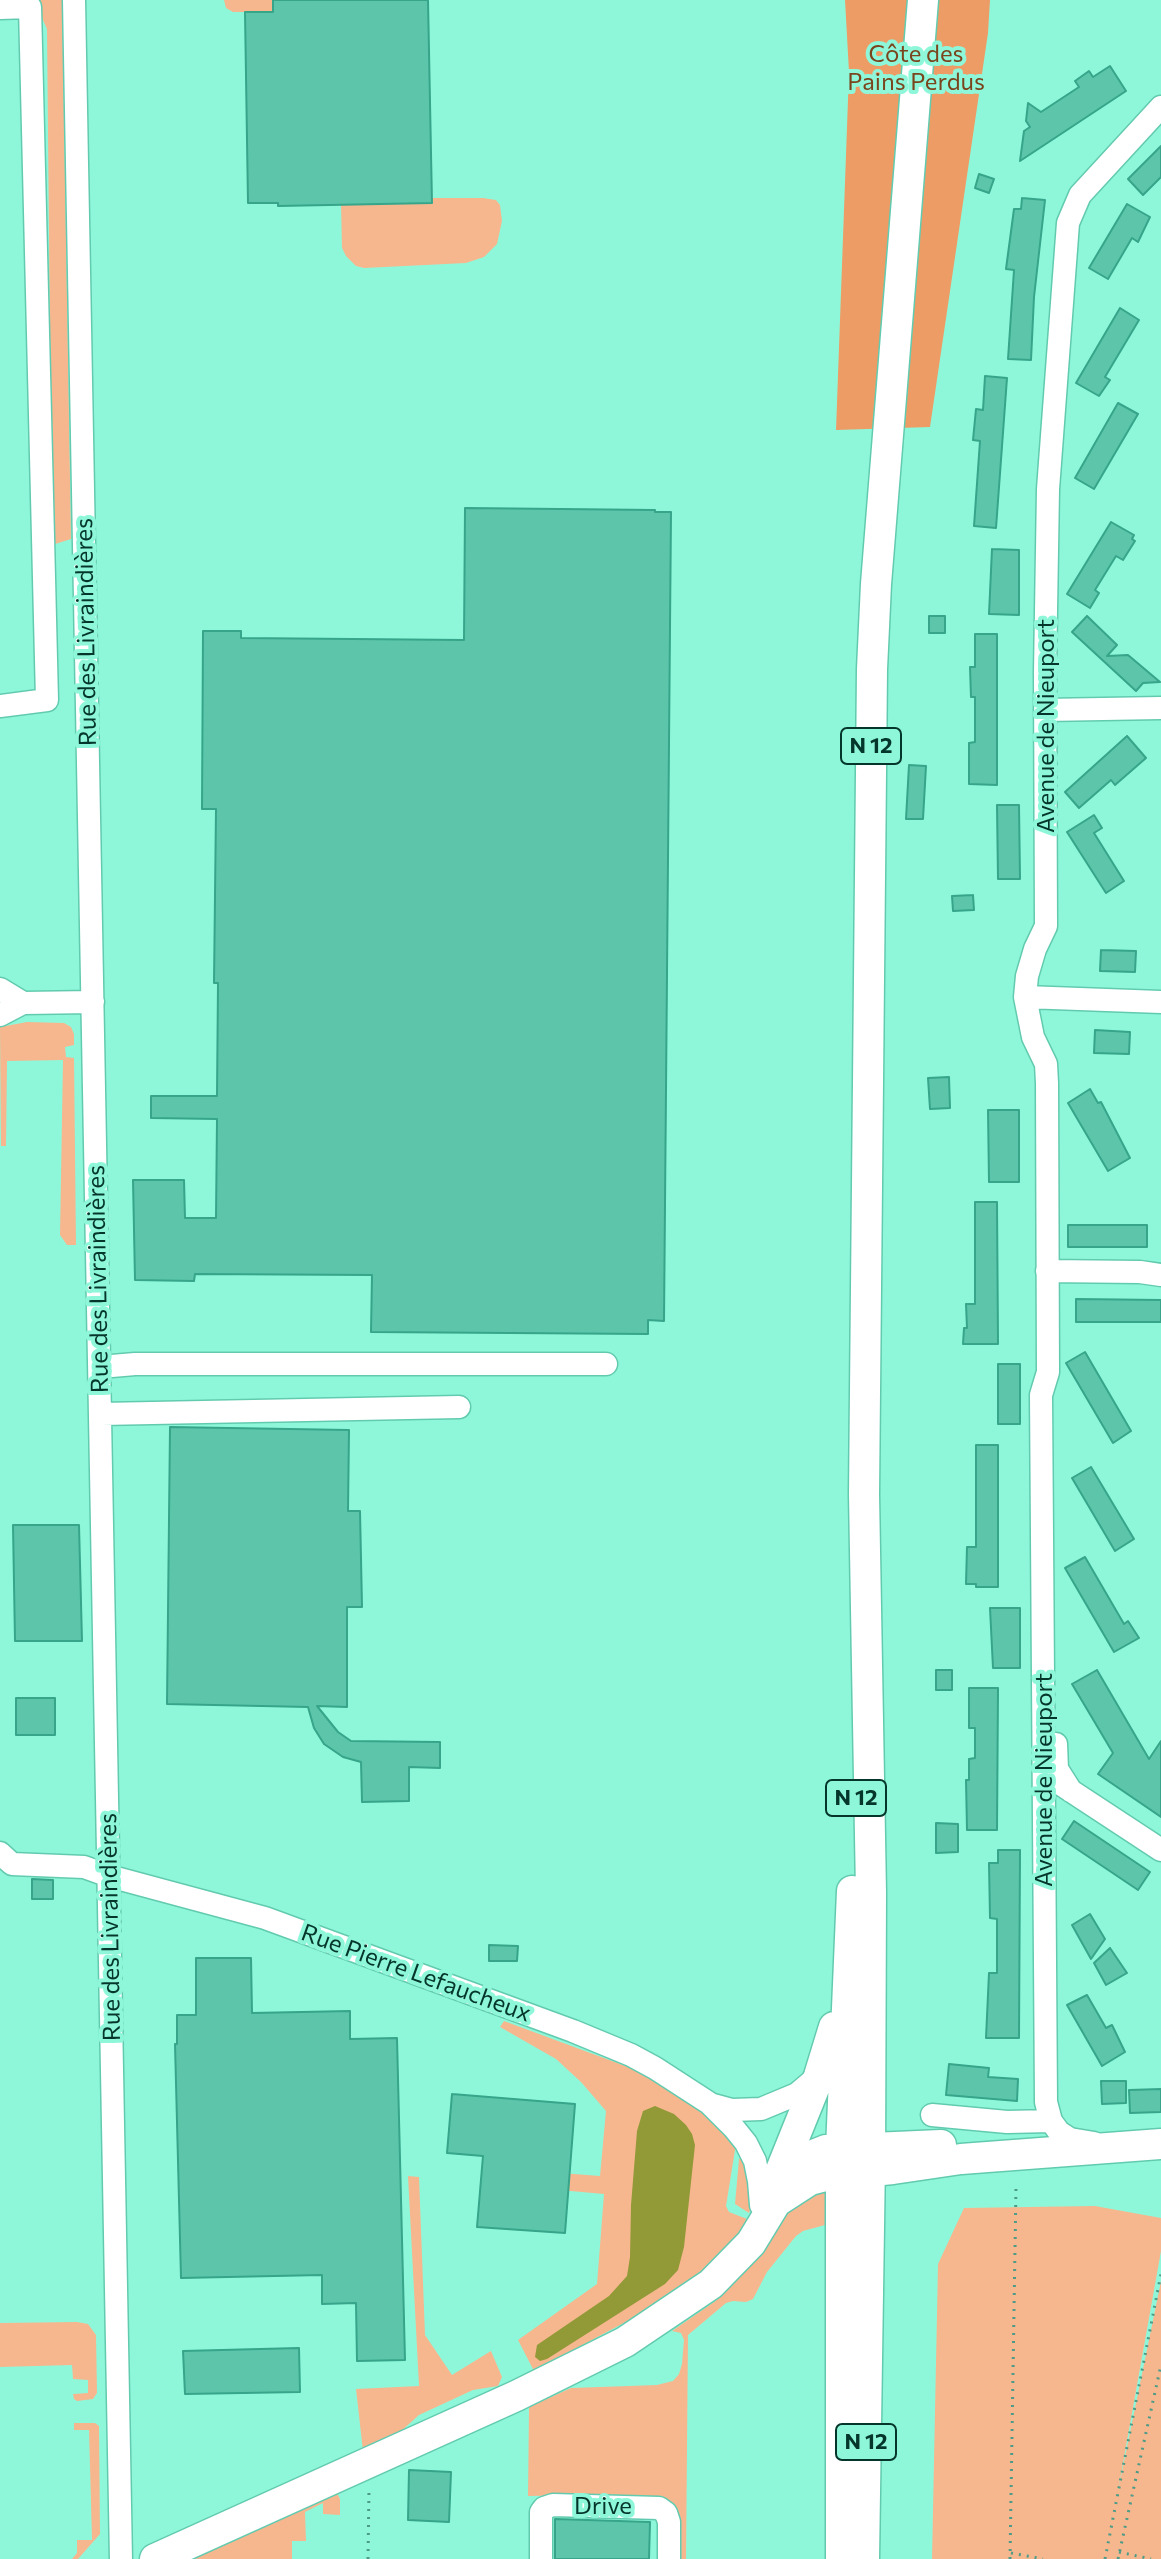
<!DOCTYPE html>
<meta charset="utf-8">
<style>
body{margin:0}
canvas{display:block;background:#8ff7d9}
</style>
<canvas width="1161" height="2559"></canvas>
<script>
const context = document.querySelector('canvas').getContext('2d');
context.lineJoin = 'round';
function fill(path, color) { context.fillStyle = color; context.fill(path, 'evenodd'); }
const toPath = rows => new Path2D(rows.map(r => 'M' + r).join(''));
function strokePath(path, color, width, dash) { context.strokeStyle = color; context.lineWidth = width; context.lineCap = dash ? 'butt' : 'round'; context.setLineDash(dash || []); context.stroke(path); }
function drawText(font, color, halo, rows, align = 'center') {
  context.font = font + ' Commissioner,sans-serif'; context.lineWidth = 8; context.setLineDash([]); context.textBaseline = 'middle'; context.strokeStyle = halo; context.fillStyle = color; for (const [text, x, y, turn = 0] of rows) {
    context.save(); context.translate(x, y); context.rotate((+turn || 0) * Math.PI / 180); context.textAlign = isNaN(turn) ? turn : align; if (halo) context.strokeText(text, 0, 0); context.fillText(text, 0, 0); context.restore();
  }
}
fill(toPath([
 [34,0,62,0,71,539,52,545,47,29],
 [224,0,273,0,273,12,233,12,226,8],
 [432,198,483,198,496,200,500,205,502,221,497,244,484,257,466,263,364,268,356,266,346,256,342,248,341,204],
 [27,1022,64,1023,71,1027,74,1034,74,1045,65,1047,66,1057,74,1058,76,1245,67,1245,60,1235,63,1060,7,1061,6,1146,1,1146,0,1027],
 [504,2021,639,2071,668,2087,700,2111,736,2144,726,2206,729,2212,747,2219,738,2236,719,2261,663,2302,534,2371,518,2340,597,2284,604,2194,481,2183,482,2167,600,2176,606,2111,581,2082,556,2059,500,2027],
 [743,2155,754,2197,749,2213,735,2204,739,2159],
 [408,2176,419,2177,425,2335,452,2375,491,2351,502,2377,498,2386,473,2390,419,2415,399,2433,363,2451,356,2389,419,2386],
 [826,2184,825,2225,803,2231,796,2236,767,2272,753,2299,746,2302,733,2301,726,2303,688,2335,686,2559,673,2559,674,2518,588,2495,528,2496,529,2407,571,2388,657,2385,673,2381,679,2374,682,2364,684,2340,681,2333,672,2331,714,2302,731,2286,772,2220],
 [1095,2206,1161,2218,1161,2251,1118,2491,1161,2281,1161,2559,932,2559,938,2264,964,2208],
 [77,2322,88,2324,96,2335,97,2393,93,2399,77,2401,74,2399,73,2394,88,2393,88,2380,73,2379,72,2365,0,2367,0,2323],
 [74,2423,95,2423,99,2426,100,2534,78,2559,72,2559,77,2553,77,2540,92,2540,89,2430,74,2430],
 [337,2493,340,2499,340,2515,323,2514,323,2503,305,2512,306,2541,292,2541,292,2559,185,2559]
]), '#f6b78f');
fill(toPath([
 [845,0,990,0,988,33,930,427,836,430,849,72]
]), '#ee9c66');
fill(toPath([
 [655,2106,674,2114,686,2125,692,2134,695,2145,684,2247,678,2270,665,2284,547,2359,540,2361,535,2357,537,2345,609,2296,627,2276,630,2257,631,2205,637,2131,643,2111]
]), '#929937');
const building = toPath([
 [273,0,428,0,432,203,278,206,278,203,248,203,245,12,273,12,273,0],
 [1110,66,1126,91,1020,161,1024,131,1030,127,1026,121,1028,103,1041,112,1079,87,1075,81,1089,71,1093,77,1110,66],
 [1161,146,1161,177,1143,195,1128,179,1161,146],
 [979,174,994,179,989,193,975,188,979,174],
 [1022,198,1045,200,1034,297,1031,360,1008,359,1014,270,1006,269,1014,209,1021,209,1022,198],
 [1127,204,1150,217,1138,242,1132,238,1108,279,1089,268,1127,204],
 [1120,308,1139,320,1105,377,1110,380,1099,396,1076,383,1120,308],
 [985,376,1007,378,996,528,974,526,980,441,973,440,976,409,983,410,985,376],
 [1118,403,1138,414,1094,489,1075,478,1118,403],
 [465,508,655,510,655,512,671,512,664,1321,648,1320,648,1334,371,1332,372,1275,195,1274,194,1281,135,1280,133,1180,184,1180,185,1218,216,1218,217,1119,151,1118,151,1096,217,1096,218,983,214,983,216,809,202,809,203,631,241,631,241,638,464,640,465,508],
 [1111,522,1134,535,1132,539,1135,541,1123,560,1116,556,1095,590,1099,593,1090,608,1067,594,1111,522],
 [992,549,1019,550,1019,615,989,614,992,549],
 [929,616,945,616,945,633,929,633,929,616],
 [1087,616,1117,645,1107,656,1128,655,1160,682,1143,683,1136,691,1072,632,1087,616],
 [975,634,997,634,997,785,969,784,969,743,975,742,975,697,971,697,970,667,975,667,975,634],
 [1127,736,1146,758,1115,785,1111,780,1079,808,1065,792,1127,736],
 [909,765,926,766,923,819,906,819,909,765],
 [997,805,1019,805,1020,879,998,879,997,805],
 [1094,815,1102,828,1094,833,1124,881,1106,893,1067,832,1094,815],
 [973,895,974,910,953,911,952,896,973,895],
 [1101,950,1136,951,1135,972,1100,971,1101,950],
 [1095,1030,1130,1032,1129,1054,1094,1053,1095,1030],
 [949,1077,950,1108,930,1109,928,1078,949,1077],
 [1090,1089,1098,1103,1101,1102,1130,1158,1108,1171,1068,1103,1090,1089],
 [988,1110,1019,1110,1019,1182,989,1182,988,1110],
 [975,1202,997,1202,998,1344,963,1344,964,1328,967,1328,966,1304,975,1304,975,1202],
 [1068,1225,1147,1225,1147,1247,1068,1247,1068,1225],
 [1076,1299,1161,1300,1161,1322,1076,1322,1076,1299],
 [1085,1352,1131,1431,1113,1443,1066,1363,1085,1352],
 [998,1364,1020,1364,1020,1424,998,1424,998,1364],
 [170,1427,349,1430,348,1511,360,1511,362,1607,347,1607,347,1707,317,1706,338,1732,351,1741,440,1742,440,1768,409,1767,409,1801,362,1802,361,1762,343,1757,324,1744,314,1728,308,1707,167,1704,170,1427],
 [976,1445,998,1445,998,1587,976,1587,976,1584,966,1584,967,1547,976,1547,976,1445],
 [1091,1467,1134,1539,1115,1551,1072,1478,1091,1467],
 [13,1525,79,1525,82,1641,15,1641,13,1525],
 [1085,1557,1124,1624,1128,1621,1139,1638,1114,1652,1065,1568,1085,1557],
 [990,1608,1020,1608,1020,1668,993,1668,990,1608],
 [936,1670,952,1670,952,1690,936,1690,936,1670],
 [1097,1670,1149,1759,1161,1741,1161,1817,1098,1774,1113,1753,1072,1684,1097,1670],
 [969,1688,998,1688,997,1830,967,1830,966,1780,969,1780,969,1759,975,1758,975,1728,969,1728,969,1688],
 [16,1698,55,1698,55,1735,16,1735,16,1698],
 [1074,1821,1150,1872,1138,1890,1062,1839,1074,1821],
 [936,1823,958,1824,958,1852,936,1853,936,1823],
 [998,1850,1020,1850,1019,2038,986,2038,989,1973,997,1973,997,1919,990,1918,989,1863,998,1863,998,1850],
 [32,1879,53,1880,53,1899,32,1899,32,1879],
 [1090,1914,1105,1939,1091,1959,1072,1925,1090,1914],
 [489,1945,518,1946,517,1961,489,1961,489,1945],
 [1110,1948,1127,1973,1106,1985,1094,1963,1110,1948],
 [196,1958,251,1958,252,2013,350,2011,350,2039,397,2038,405,2360,357,2361,356,2303,322,2304,322,2275,181,2278,175,2044,177,2044,177,2015,196,2015,196,1958],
 [1087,1995,1106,2028,1112,2025,1125,2052,1102,2066,1067,2005,1087,1995],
 [949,2064,989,2068,988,2077,1018,2079,1017,2101,946,2095,949,2064],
 [1101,2081,1126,2081,1126,2103,1102,2104,1101,2081],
 [1161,2089,1161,2112,1130,2113,1129,2090,1161,2089],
 [452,2094,575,2104,565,2233,477,2227,483,2156,447,2153,452,2094],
 [299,2348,300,2392,185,2394,183,2351,299,2348],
 [409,2470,451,2472,449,2522,408,2520,409,2470],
 [555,2519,650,2522,649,2559,555,2559,555,2519]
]);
fill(building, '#5dc6aa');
strokePath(building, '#36a58a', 2);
const minor = toPath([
 [74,0,121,2559],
 [0,8,30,7,47,700,0,706],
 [1045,710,1161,708],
 [0,989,23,1003],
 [1025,997,1161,1002],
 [0,1015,23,1003,93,1002],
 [1047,1271,1140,1272,1161,1275],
 [100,1367,135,1364,606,1364],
 [101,1414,459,1407],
 [1056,1744,1057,1769,1071,1791],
 [1059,1783,1161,1850],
 [0,1853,12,1864,84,1867,109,1876,265,1918,573,2031,631,2055,655,2068,709,2103,734,2128,746,2143,755,2161,759,2181,761,2205],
 [710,2104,732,2110,761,2109,797,2094,817,2077],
 [932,2115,1007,2122,1051,2121],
 [1094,2143,1070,2139,1059,2132,1051,2121,1046,2102,1041,1395,1048,1372,1047,1083,1046,1064,1033,1037,1025,997,1027,976,1035,949,1046,926,1045,672,1048,489,1068,223,1080,195,1161,107],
 [541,2559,541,2512,544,2508,553,2505,659,2508,666,2513,669,2522,669,2559]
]);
const major = toPath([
 [782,2178,816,2154,826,2150,941,2145],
 [777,2180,819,2076,834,2027],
 [155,2559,516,2396,625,2342,711,2284,751,2243,776,2202,810,2180,829,2175,893,2169,961,2159,1161,2144],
 [841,2559,841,2149,852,1891],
 [864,2559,870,2160,871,1893,864,1494,872,669,876,584,923,0]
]);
strokePath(minor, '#62cbaf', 25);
strokePath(major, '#62cbaf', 33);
strokePath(toPath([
 [1119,2552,1151,2559],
 [1011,2553,1043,2559],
 [368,2559,369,2488],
 [1010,2559,1016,2187],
 [1105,2559,1161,2274],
 [1118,2559,1161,2365]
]), '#4d9b86', 3, [2, 6]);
strokePath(minor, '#fff', 22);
strokePath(major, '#fff', 30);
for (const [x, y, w] of [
 [871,746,60],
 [856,1798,60],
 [866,2442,60]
]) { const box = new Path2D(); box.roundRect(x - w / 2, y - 18, w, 36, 6); context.fillStyle = '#8ff7d9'; context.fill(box); strokePath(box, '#05362b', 2); }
drawText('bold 22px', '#05362b', null, [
 ["N 12",871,746],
 ["N 12",856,1798],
 ["N 12",866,2442]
]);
drawText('24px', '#7a441d', '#8ff7d9', [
 ["Côte des",916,54],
 ["Pains Perdus",916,82]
]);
drawText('24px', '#05362b', '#8ff7d9', [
 ["Rue des Livraindières",86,632,-91],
 ["Avenue de Nieuport",1046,726,-90],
 ["Rue des Livraindières",98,1279,-91],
 ["Avenue de Nieuport",1044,1780,-90],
 ["Rue des Livraindières",110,1927,-91],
 ["Rue Pierre Lefaucheux",416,1973,20],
 ["Drive",603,2506]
]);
</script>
